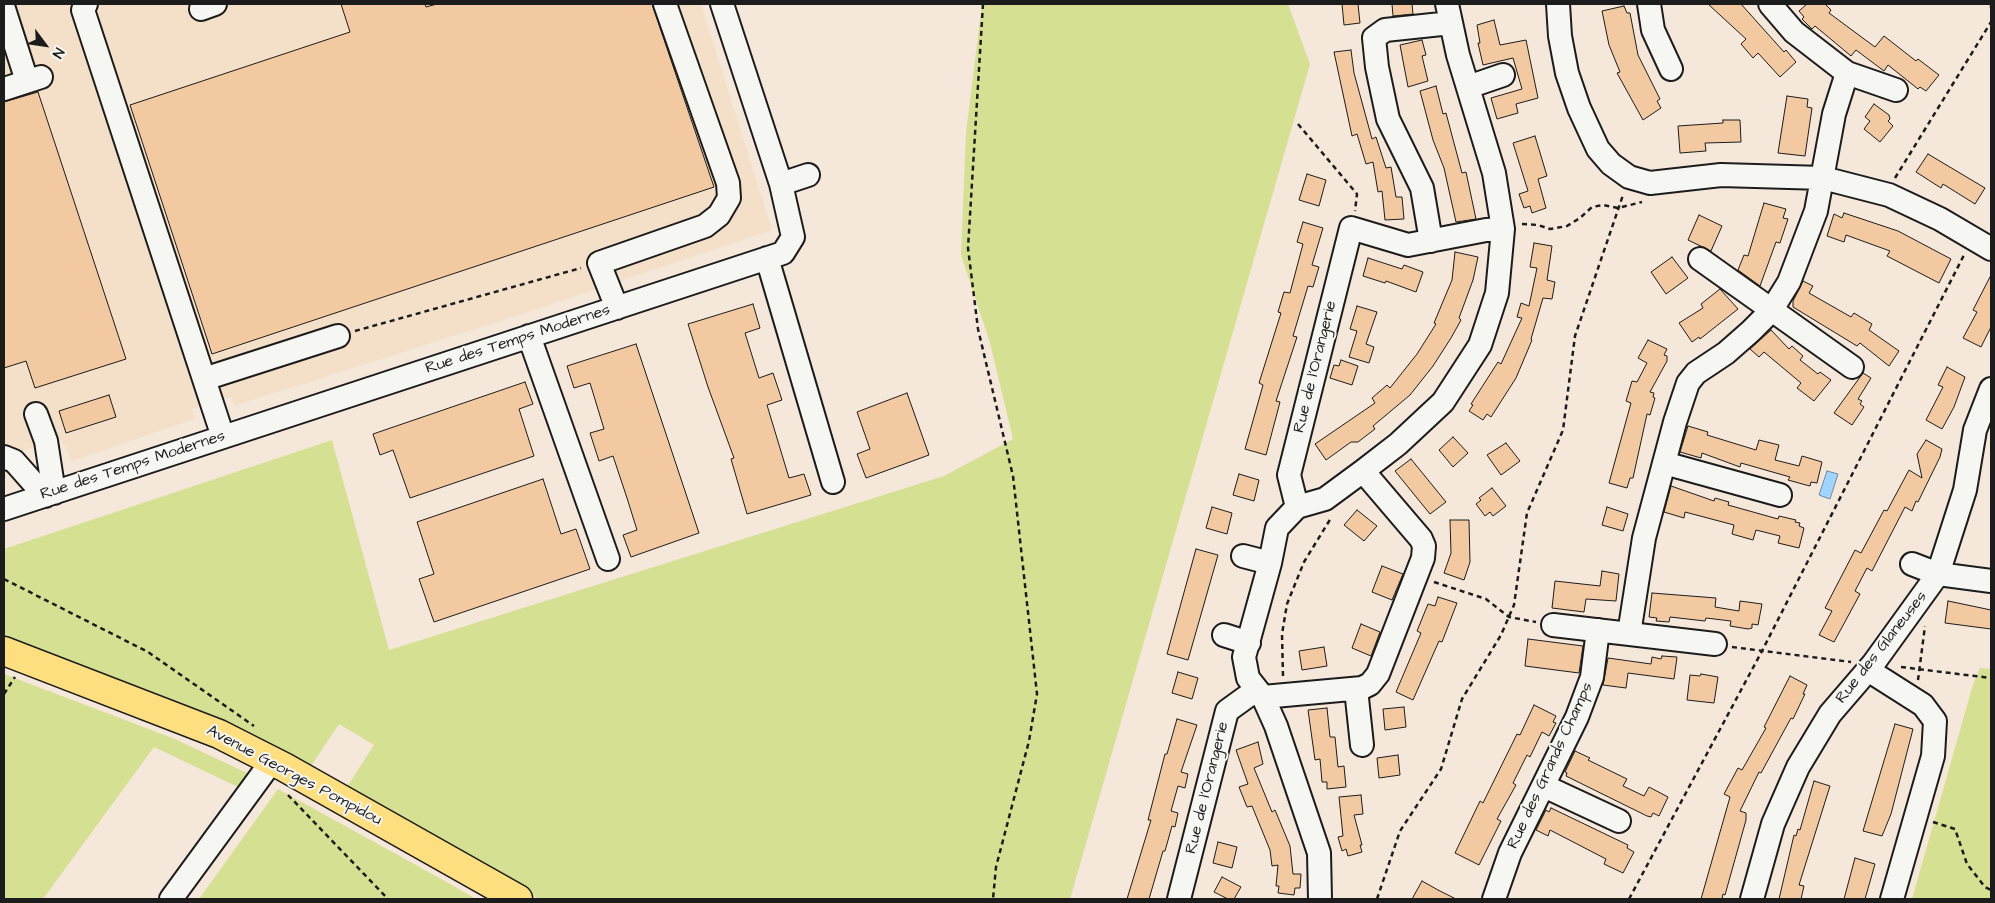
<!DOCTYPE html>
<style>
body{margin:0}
#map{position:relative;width:1995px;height:903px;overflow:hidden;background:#f5e8da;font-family:"Architects Daughter",sans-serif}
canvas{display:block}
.frame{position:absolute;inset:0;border:5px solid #1c1c1c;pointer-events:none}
.north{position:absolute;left:20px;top:20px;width:50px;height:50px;-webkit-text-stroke:4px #f6f6f2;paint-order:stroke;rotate:121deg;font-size:14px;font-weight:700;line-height:20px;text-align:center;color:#1c1c1c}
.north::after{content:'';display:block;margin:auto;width:18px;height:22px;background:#1c1c1c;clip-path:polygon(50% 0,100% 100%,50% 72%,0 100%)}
</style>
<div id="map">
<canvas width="1995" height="903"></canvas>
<div class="frame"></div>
<div class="north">N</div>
</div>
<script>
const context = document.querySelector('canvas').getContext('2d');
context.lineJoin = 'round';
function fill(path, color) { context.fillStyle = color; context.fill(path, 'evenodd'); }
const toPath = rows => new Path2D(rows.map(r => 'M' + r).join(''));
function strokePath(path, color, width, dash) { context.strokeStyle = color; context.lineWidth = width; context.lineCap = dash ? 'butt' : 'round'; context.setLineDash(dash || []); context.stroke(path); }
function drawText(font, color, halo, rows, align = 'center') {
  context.font = font + ' "Architects Daughter",sans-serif'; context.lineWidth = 4; context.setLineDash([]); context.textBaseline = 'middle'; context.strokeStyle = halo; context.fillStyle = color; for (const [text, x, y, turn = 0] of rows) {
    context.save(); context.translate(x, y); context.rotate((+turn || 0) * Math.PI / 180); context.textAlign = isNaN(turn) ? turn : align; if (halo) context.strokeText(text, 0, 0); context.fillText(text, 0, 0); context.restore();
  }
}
fill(toPath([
 [4,4,701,4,772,230,507,319,234,406,231,397,192,409,195,419,72,461,61,439,21,451,4,480]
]), '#f4dfc9');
fill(toPath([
 [982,4,1288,4,1310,64,1070,899,539,899,345,790,374,745,339,724,311,766,4,641,4,549,332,440,389,650,944,476,1013,439,990,343,961,255,966,133],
 [1980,668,1991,669,1991,899,1912,899,1972,688],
 [4,674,175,739,249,774,240,788,154,747,43,899,4,899],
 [278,789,445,881,476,899,199,899]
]), '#d5e093');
const water = toPath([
 [1827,471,1838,474,1830,499,1819,495,1827,471]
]);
fill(water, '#a1d5ff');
strokePath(water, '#6c8ba4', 1);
const building = toPath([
 [341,4,425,4,426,7,437,4,652,4,714,187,212,354,130,105,350,32,341,4],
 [1342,4,1358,4,1360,23,1344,25,1342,4],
 [1392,4,1412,4,1413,14,1393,16,1392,4],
 [1708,4,1741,4,1784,52,1786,50,1796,62,1780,77,1758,53,1753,58,1741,44,1746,39,1708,4],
 [1807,4,1825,4,1831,10,1829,13,1875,47,1884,36,1916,61,1918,59,1939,75,1926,91,1920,87,1918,89,1888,65,1884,71,1856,50,1851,56,1815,26,1812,29,1802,19,1804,17,1799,11,1807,4],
 [1624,6,1627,13,1630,13,1638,55,1660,99,1657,101,1661,108,1643,120,1617,73,1620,72,1609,45,1602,11,1624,6],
 [1494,20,1500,45,1526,40,1538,98,1516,104,1518,113,1497,119,1491,98,1522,89,1513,58,1483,65,1478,43,1480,43,1477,25,1494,20],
 [1422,40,1426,55,1422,56,1428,81,1408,87,1400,45,1422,40],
 [1351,50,1354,73,1372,139,1376,137,1386,168,1391,167,1396,197,1402,197,1404,219,1385,220,1382,191,1378,192,1373,162,1366,164,1357,134,1352,136,1334,52,1351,50],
 [1436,86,1443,114,1446,113,1462,173,1466,172,1476,219,1456,222,1444,168,1433,140,1420,91,1436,86],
 [38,92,126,359,35,388,26,361,4,368,4,102,38,92],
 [1787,96,1808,99,1807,107,1812,108,1805,156,1778,153,1787,96],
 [1874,104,1889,115,1890,119,1888,121,1893,126,1880,142,1864,129,1870,121,1865,117,1874,104],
 [1723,120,1740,120,1741,142,1705,143,1706,151,1680,153,1678,126,1723,123,1723,120],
 [1535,136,1547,176,1538,179,1546,208,1532,213,1530,206,1524,208,1519,194,1528,191,1513,143,1535,136],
 [1928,154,1985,188,1975,204,1943,184,1941,188,1916,172,1928,154],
 [1307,174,1326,180,1319,206,1299,200,1307,174],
 [1764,203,1786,209,1783,218,1788,219,1780,243,1776,242,1760,286,1738,270,1744,255,1748,256,1764,203],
 [1844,213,1898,231,1951,259,1939,283,1887,256,1890,251,1846,235,1844,242,1827,236,1834,214,1842,218,1844,213],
 [1699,215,1722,226,1711,251,1688,240,1699,215],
 [1303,222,1323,228,1312,265,1319,267,1313,287,1308,286,1293,336,1297,337,1276,401,1280,402,1266,455,1245,449,1263,385,1259,383,1281,313,1278,312,1284,292,1290,293,1303,244,1297,242,1303,222],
 [1534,243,1552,246,1547,280,1555,282,1552,299,1543,298,1531,339,1532,340,1516,378,1491,417,1487,414,1483,420,1469,411,1473,405,1471,404,1498,362,1501,364,1522,318,1517,317,1521,303,1529,306,1537,268,1530,267,1534,243],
 [1455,252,1478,257,1473,280,1459,318,1461,320,1451,338,1433,366,1410,395,1373,426,1375,429,1358,442,1351,442,1326,460,1315,444,1375,403,1372,398,1387,385,1390,388,1417,354,1436,324,1434,323,1452,280,1455,252],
 [1672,257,1688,278,1666,294,1651,272,1672,257],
 [1368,258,1402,269,1404,265,1423,272,1416,292,1386,281,1385,283,1363,276,1368,258],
 [1991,275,1991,327,1981,347,1963,338,1977,312,1973,310,1991,275],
 [1803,281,1813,286,1809,293,1851,317,1854,313,1872,324,1869,330,1899,351,1889,366,1860,343,1857,346,1793,307,1793,301,1803,281],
 [1720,289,1738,309,1700,339,1699,337,1692,342,1679,323,1703,308,1701,304,1720,289],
 [753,304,760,328,745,333,759,378,773,373,782,400,767,405,789,478,804,474,811,495,747,514,731,459,734,458,708,387,688,324,753,304],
 [1357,306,1377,312,1366,344,1374,347,1369,363,1349,357,1357,331,1350,329,1357,306],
 [1771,330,1789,349,1792,346,1803,356,1800,360,1818,374,1820,372,1831,380,1814,401,1797,388,1801,383,1764,352,1759,357,1750,349,1771,330],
 [1648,340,1667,349,1664,355,1667,356,1667,361,1650,392,1654,393,1653,397,1655,398,1650,415,1647,414,1633,478,1630,478,1627,488,1609,483,1631,403,1626,401,1632,381,1637,382,1647,363,1638,358,1648,340],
 [636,344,699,533,631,557,623,535,637,530,627,498,613,456,599,461,590,433,604,429,590,383,574,388,567,366,636,344],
 [1341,360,1358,366,1352,385,1330,378,1334,365,1339,366,1341,360],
 [1947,367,1965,377,1954,407,1942,429,1926,420,1943,387,1938,385,1947,367],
 [1863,373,1871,378,1858,399,1862,401,1860,404,1864,407,1852,425,1834,413,1863,373],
 [525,382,533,404,519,409,534,456,410,498,393,450,380,455,373,434,525,382],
 [907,393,929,455,866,478,857,454,870,449,857,412,907,393],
 [109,395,116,417,66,433,59,411,109,395],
 [1688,426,1708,432,1707,435,1756,450,1759,440,1779,445,1775,460,1799,466,1802,456,1822,462,1817,483,1811,482,1810,486,1806,485,1788,480,1790,477,1741,463,1740,467,1702,453,1701,458,1680,452,1688,426],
 [1453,437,1468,453,1453,467,1439,450,1453,437],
 [1926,440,1942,449,1940,457,1918,502,1916,501,1912,511,1905,507,1872,571,1867,568,1855,591,1860,594,1834,642,1819,635,1832,611,1825,608,1855,550,1861,553,1884,510,1887,511,1909,470,1922,478,1917,454,1926,440],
 [1506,443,1520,461,1501,475,1487,455,1506,443],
 [1411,459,1446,502,1430,514,1395,471,1411,459],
 [1239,474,1259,480,1254,501,1233,495,1239,474],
 [543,479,561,534,576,529,590,569,434,622,419,579,434,574,417,522,543,479],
 [1671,486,1714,501,1715,498,1729,502,1728,505,1778,519,1779,516,1796,520,1795,522,1800,523,1799,526,1804,528,1799,548,1778,543,1780,536,1756,530,1753,540,1732,534,1734,525,1685,512,1684,518,1664,512,1671,486],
 [1492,488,1506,506,1493,516,1490,512,1485,516,1476,504,1481,500,1479,498,1492,488],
 [1212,507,1232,513,1227,534,1206,528,1212,507],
 [1607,507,1628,514,1623,531,1602,525,1607,507],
 [1357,510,1377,526,1364,541,1344,525,1357,510],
 [1450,520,1469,520,1470,562,1464,580,1444,573,1451,553,1450,520],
 [1196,549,1218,555,1188,660,1167,654,1196,549],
 [1382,566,1403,574,1392,600,1372,592,1382,566],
 [1602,571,1619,574,1616,601,1586,599,1584,612,1552,608,1555,581,1600,586,1602,571],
 [1652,593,1716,598,1715,607,1739,611,1740,601,1762,604,1758,625,1752,624,1752,628,1748,629,1730,626,1731,621,1706,618,1705,621,1670,617,1669,622,1656,621,1657,618,1649,617,1652,593],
 [1438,597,1457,603,1442,642,1439,641,1413,700,1396,692,1421,633,1417,631,1428,604,1435,606,1438,597],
 [1948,601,1991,610,1991,629,1945,623,1948,601],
 [1361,624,1380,632,1371,656,1352,648,1361,624],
 [1528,639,1583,646,1579,673,1525,666,1528,639],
 [1324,647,1327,666,1302,670,1299,651,1324,647],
 [1662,656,1677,657,1674,679,1628,673,1626,688,1603,685,1608,658,1651,664,1652,657,1661,659,1662,656],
 [1178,672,1198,678,1192,699,1172,693,1178,672],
 [1701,674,1718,677,1714,703,1687,700,1690,675,1700,676,1701,674],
 [1790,676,1807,685,1803,694,1805,694,1793,719,1791,718,1761,773,1759,772,1740,811,1746,813,1746,820,1725,895,1723,894,1722,899,1701,899,1730,797,1724,794,1738,768,1742,770,1766,728,1764,727,1790,676],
 [1534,705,1556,716,1553,722,1556,723,1549,736,1542,732,1530,757,1527,755,1513,783,1516,785,1497,819,1501,821,1479,865,1455,853,1480,801,1483,803,1517,734,1520,735,1534,705],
 [1404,707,1406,727,1385,730,1383,709,1404,707],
 [1327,708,1330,737,1335,737,1338,767,1344,766,1346,787,1327,789,1327,782,1322,782,1320,759,1315,760,1308,710,1327,708],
 [1177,719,1197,725,1181,772,1188,774,1185,788,1178,786,1171,811,1178,813,1175,827,1172,826,1165,851,1163,851,1149,899,1127,899,1151,820,1148,820,1165,754,1167,754,1177,719],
 [1895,724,1913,729,1891,814,1882,836,1863,831,1895,724],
 [1258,742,1263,764,1254,768,1272,812,1275,810,1290,846,1293,874,1301,874,1300,888,1295,888,1294,895,1278,893,1279,886,1276,886,1278,865,1272,866,1270,850,1252,806,1247,807,1239,787,1248,784,1236,750,1258,742],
 [1575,751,1590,758,1588,760,1627,779,1623,786,1644,796,1649,787,1668,797,1659,816,1653,813,1651,817,1647,816,1566,776,1567,773,1565,772,1575,751],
 [1398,755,1400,775,1379,778,1377,758,1398,755],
 [1814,781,1830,786,1799,885,1804,886,1801,899,1779,899,1794,835,1796,836,1798,829,1800,830,1814,781],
 [1361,795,1363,814,1354,815,1362,845,1360,845,1362,852,1348,856,1346,849,1342,851,1338,837,1343,836,1339,797,1361,795],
 [1551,808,1628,845,1627,848,1634,852,1623,873,1604,864,1606,859,1550,830,1548,836,1536,830,1546,810,1549,812,1551,808],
 [1218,842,1237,847,1232,868,1213,863,1218,842],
 [1855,858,1875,864,1865,899,1844,899,1855,858],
 [1222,877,1241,887,1234,899,1228,899,1214,892,1222,877],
 [1422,881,1438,890,1456,899,1412,899,1422,881]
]);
fill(building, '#f2c9a1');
strokePath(building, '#1c1c1c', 1);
const minor = toPath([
 [86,4,83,10,223,437],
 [1558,4,1560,36,1567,73,1579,108,1598,149,1611,164,1629,177,1650,183,1721,175,1823,178,1889,195,1940,219,1991,249],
 [1649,4,1653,30,1671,69],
 [1770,4,1794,32,1847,73,1896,90],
 [4,9,27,81],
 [201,9,215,4],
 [1468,87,1503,75],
 [4,89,41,77],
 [781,184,808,175],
 [1431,241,1422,188,1388,119,1377,67,1374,38,1385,30,1451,23],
 [767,258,833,482],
 [1700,259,1852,367],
 [617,308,599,263,705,226,719,215,729,198,728,183,665,4],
 [529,336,608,559],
 [204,379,338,336],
 [36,414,46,441,54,493],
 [4,457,14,461,45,496],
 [1664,463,1780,495],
 [1297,507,1289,475,1351,228,1408,245,1486,230,1503,229],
 [4,509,783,253,793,237,781,184,722,4],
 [1243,556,1270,563],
 [1912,564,1938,574,1991,581],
 [1553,625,1715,644],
 [1629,634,1644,538,1675,422,1688,383,1696,373,1726,353,1751,331,1771,311,1789,282,1816,211,1834,114,1847,73],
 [1224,635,1249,643],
 [1868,670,1923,705,1935,721,1933,756,1892,899],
 [1356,689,1362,745],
 [1263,697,1362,688,1370,684,1378,674,1423,558,1424,546,1421,539,1363,471],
 [1544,786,1619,821],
 [171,899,272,761],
 [1179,899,1227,711,1256,690],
 [1320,899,1319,853,1276,726,1263,697,1248,678,1244,657,1270,563,1277,528,1297,507,1325,499,1363,471,1398,444,1443,402,1480,345,1497,293,1503,229,1494,173,1458,55,1447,4],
 [1494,899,1510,853,1577,717,1592,677,1598,630],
 [1752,899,1773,824,1798,767,1830,714,1873,664,1938,574,1965,490,1975,430,1991,389]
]);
const major = toPath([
 [4,651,219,734,284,767,518,899]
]);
strokePath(minor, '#1c1c1c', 26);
strokePath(major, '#1c1c1c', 31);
strokePath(toPath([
 [983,4,968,248,978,329,1013,476,1037,694,1029,741,996,867,993,899],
 [1991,4,1991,8],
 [1298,124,1357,194,1355,211],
 [1895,178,1991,22],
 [1522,224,1538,225,1550,229,1567,226,1580,218,1592,207,1603,205,1618,208,1642,202],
 [355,331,581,268],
 [4,579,148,652,254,726],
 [1434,582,1486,599,1509,617,1536,622],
 [1732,647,1851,662],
 [1901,667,1991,678],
 [1283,676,1282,634,1287,604,1304,562,1331,518],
 [1918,680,1925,626],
 [4,694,15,677],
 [288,795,388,899],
 [1933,822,1955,829,1967,864,1985,887,1991,890],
 [1377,899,1400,831,1441,769,1462,699,1501,635,1514,605,1527,513,1563,430,1575,336,1623,195],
 [1629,899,1762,651,1964,255]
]), '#1c1c1c', 2.5, [5, 4]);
strokePath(minor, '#f6f6f2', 22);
strokePath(major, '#fedf80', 28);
drawText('16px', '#1c1c1c', '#f6f6f2', [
 ["Rue des Temps Modernes",518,340,-18],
 ["Rue de l'Orangerie",1316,367,-76],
 ["Rue des Temps Modernes",133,466,-18],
 ["Rue des Glaneuses",1882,648,-52],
 ["Rue des Grands Champs",1551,766,-65],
 ["Avenue Georges Pompidou",294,776,28],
 ["Rue de l'Orangerie",1208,788,-76]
]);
</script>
